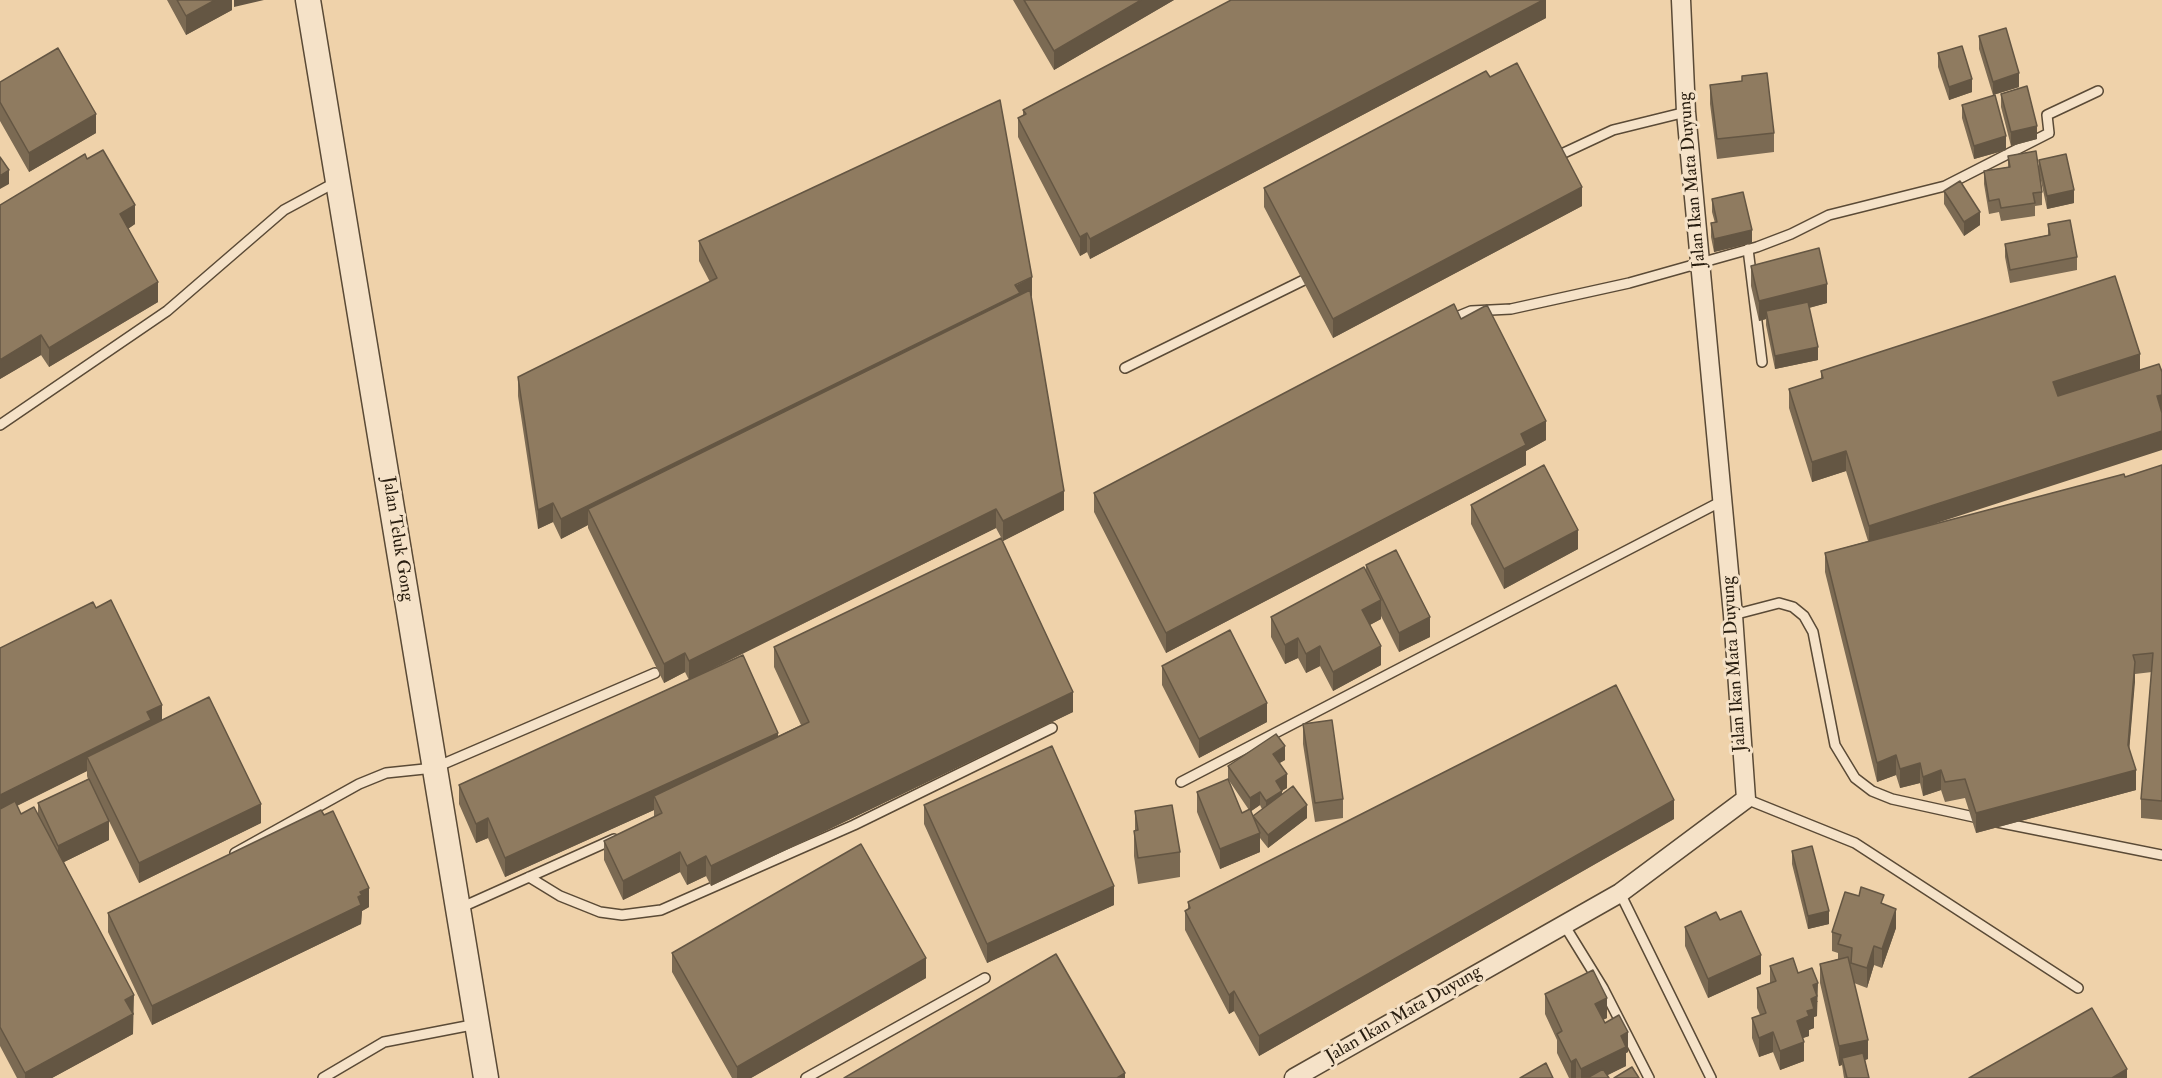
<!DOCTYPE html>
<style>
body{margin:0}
canvas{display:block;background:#efd2aa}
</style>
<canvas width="2162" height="1078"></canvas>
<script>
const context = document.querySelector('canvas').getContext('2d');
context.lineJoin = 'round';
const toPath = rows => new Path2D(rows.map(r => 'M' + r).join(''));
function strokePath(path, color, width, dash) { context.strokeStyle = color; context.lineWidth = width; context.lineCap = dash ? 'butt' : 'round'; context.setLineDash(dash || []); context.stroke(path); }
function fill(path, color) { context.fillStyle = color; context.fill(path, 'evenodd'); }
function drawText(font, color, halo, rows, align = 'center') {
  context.font = font + ' "IM FELL Double Pica",serif'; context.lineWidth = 6; context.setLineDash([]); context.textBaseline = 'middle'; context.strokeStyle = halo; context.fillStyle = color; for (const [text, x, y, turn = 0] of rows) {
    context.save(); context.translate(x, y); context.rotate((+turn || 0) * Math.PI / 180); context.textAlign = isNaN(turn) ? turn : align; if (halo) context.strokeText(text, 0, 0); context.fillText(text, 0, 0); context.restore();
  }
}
const service = toPath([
 [1553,158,1613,130,1686,112],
 [1748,249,1762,362],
 [1449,320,1471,311,1511,309,1629,283,1757,247,1791,234,1829,215,1945,186,2049,133,2047,115,2098,91],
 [1125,368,1312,276],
 [0,425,167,311,284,210,336,182],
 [1733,615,1779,603,1793,607,1804,616,1813,632,1835,745,1855,778,1872,791,1892,799,1983,819],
 [1181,782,1722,501],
 [1746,799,1855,843,2078,988],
 [1997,822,2162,855],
 [235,853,359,784,386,773,434,768,655,673],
 [529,877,560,896,600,912,622,915,661,910,854,825,1052,728],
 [1620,893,1711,1078],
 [460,908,614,839],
 [1563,923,1603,988,1649,1078],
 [323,1078,384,1042,477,1024],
 [806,1078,985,978]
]);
const minor = toPath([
 [1294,1078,1620,893,1746,799,1733,615,1686,112,1681,0]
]);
const tertiary = toPath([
 [308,0,486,1078]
]);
strokePath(service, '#5a4a36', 12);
strokePath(minor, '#5a4a36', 21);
strokePath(tertiary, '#5a4a36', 27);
strokePath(service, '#f5e2c8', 9);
strokePath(minor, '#f5e2c8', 18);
strokePath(tertiary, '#f5e2c8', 24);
fill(toPath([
 [167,0,232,0,232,10,186,35],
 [1013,0,1174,0,1054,70],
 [1546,0,1546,18,1090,259,1087,252,1080,256,1018,137,1018,118,1023,115,1023,110],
 [1979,36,2019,87,1993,95,1979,49],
 [1938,53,1972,92,1949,100,1938,67],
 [1742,76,1774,133,1774,152,1717,159,1710,104,1710,85,1742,81],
 [1490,77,1582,206,1333,338,1264,207,1264,188],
 [0,82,96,133,29,172,0,121],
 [2001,94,2037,139,2011,146,2001,107],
 [1962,105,2006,150,1974,159,1962,118],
 [2008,156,2039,173,2039,160,2074,203,2047,209,2040,176,2042,192,2042,205,2035,206,2035,216,2001,221,1999,212,1989,214,1984,184,1984,171,2008,167],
 [87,159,135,224,128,229,158,302,49,367,41,355,0,379,0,205],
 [1944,191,1980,225,1964,236,1944,204],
 [1712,199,1752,243,1714,252,1711,237,1711,223,1715,223,1712,212],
 [2048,224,2077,257,2077,270,2010,283,2005,257,2005,244,2048,235],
 [699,241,1032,296,1031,297,1064,510,1003,541,996,528,704,673,778,736,801,725,774,667,774,647,1073,712,711,886,706,876,687,885,680,872,623,900,604,860,604,841,654,817,654,810,505,877,488,838,476,843,459,804,459,785,689,680,685,672,664,683,588,528,588,525,561,539,553,522,538,529,518,396,518,377,710,282,699,261],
 [1751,266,1827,303,1809,308,1818,360,1775,369,1766,325,1766,319,1759,321,1751,286],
 [1461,319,1546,440,1526,451,1526,465,1166,653,1094,512,1094,493],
 [1821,371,1935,524,2125,477,2162,465,2162,820,2141,818,2141,799,2152,672,2135,674,2129,749,2136,790,1976,833,1965,798,1945,802,1941,790,1923,796,1920,783,1900,788,1896,775,1877,782,1825,572,1825,553,1868,541,1846,471,1812,482,1789,408,1789,389,1821,379],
 [1471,505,1578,549,1504,589,1471,524],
 [1366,565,1430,637,1399,652,1381,616,1381,619,1370,625,1381,665,1333,691,1320,666,1306,673,1298,658,1285,664,1271,637,1271,617,1366,570],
 [96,608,162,720,261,823,139,883,109,821,109,840,64,862,134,1014,133,1015,133,1034,52,1078,17,1078,0,1046,0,648],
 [87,771,87,776,88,779,38,803,38,813,21,814,17,806],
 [1162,666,1267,722,1199,758,1162,685],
 [1303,724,1343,799,1343,818,1315,822,1303,744],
 [1285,760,1279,763,1287,788,1282,791,1282,794,1307,818,1268,848,1260,838,1260,852,1220,869,1197,812,1197,792,1242,813,1249,810,1228,779,1228,766],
 [1260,805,1262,809,1253,817,1251,811],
 [924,805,1114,905,987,963,924,824],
 [1135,811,1180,852,1180,877,1138,884,1134,856,1134,831,1135,830],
 [1674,819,1259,1056,1234,1011,1229,1014,1185,930,1185,911,1188,909,1188,902],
 [1792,851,1829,924,1808,929,1792,864],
 [1884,904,1896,928,1882,968,1874,965,1867,988,1854,983,1868,1059,1865,1060,1869,1078,1844,1078,1842,1065,1839,1066,1820,983,1820,964,1838,959,1838,953,1832,951,1832,932],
 [369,907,362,911,361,924,152,1025,108,932,108,913],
 [1720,920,1761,974,1708,998,1685,946,1685,927],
 [672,953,926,978,751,1078,732,1078,672,972],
 [1770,966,1798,973,1818,1002,1817,1002,1817,1016,1814,1017,1814,1028,1809,1030,1809,1036,1803,1038,1804,1061,1780,1070,1773,1052,1759,1057,1752,1038,1752,1018,1760,1015,1757,1008,1757,988,1770,983],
 [1545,994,1607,1018,1603,1020,1605,1023,1628,1052,1626,1053,1626,1066,1607,1075,1609,1078,1569,1078,1557,1053,1557,1040,1545,1014]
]), '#7b6a53');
fill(toPath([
 [215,0,232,0,232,10,186,35,186,16],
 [234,0,264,0,234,7],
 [1141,0,1174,0,1054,70,1054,51],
 [1543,0,1546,0,1546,18,1090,259,1090,239],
 [2019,73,2019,87,1993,95,1993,82],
 [1972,79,1972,92,1949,100,1949,87],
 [96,114,96,133,29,172,29,153],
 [2037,126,2037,139,2011,146,2011,132],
 [2006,136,2006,150,1974,159,1974,146],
 [9,170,9,184,0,189,0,176],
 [1582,187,1582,206,1333,338,1333,319],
 [2074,190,2074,203,2047,209,2047,196],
 [135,205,135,224,120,234,120,214],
 [1980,212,1980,225,1964,236,1964,222],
 [1752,230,1752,243,1714,252,1714,239],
 [1087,233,1087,252,1080,256,1080,237],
 [1032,277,1032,296,588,509,588,525,561,539,561,519],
 [158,282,158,302,49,367,49,348],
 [1827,284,1827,303,1767,319,1766,311,1766,319,1759,321,1759,301],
 [41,335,41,355,0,379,0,360],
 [1818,347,1818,360,1775,369,1775,356],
 [2140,354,2140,373,2053,401,2053,382],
 [2162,395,2162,414,2157,396],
 [1546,421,1546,440,1526,451,1526,465,1166,653,1166,633,1521,434],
 [2162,431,2162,450,1869,545,1869,526],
 [1846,451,1846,471,1812,482,1812,462],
 [1064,491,1064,510,1003,541,1003,521],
 [553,503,553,522,538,529,538,510],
 [996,509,996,528,689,680,689,661],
 [1578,530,1578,549,1504,589,1504,569],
 [1381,600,1381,619,1362,629,1362,610],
 [1430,617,1430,637,1399,652,1399,633],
 [1298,638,1298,658,1285,664,1285,645],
 [1320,646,1320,666,1306,673,1306,654],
 [1381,646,1381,665,1333,691,1333,672],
 [685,653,685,672,664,683,664,664],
 [2135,662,2135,682,2128,764,2128,745],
 [1073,692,1073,712,711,886,711,866],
 [1267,703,1267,722,1199,758,1199,739],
 [162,705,162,725,87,757,87,771,0,814,0,795,147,712],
 [778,733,778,753,654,796,654,810,505,877,505,858],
 [1285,746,1285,760,1273,767,1273,754],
 [1896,755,1896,775,1877,782,1877,763],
 [1920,763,1920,783,1900,788,1900,769],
 [1941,770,1941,790,1923,796,1923,777],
 [2136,770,2136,790,1976,833,1976,813],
 [1287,774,1287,788,1276,794,1276,781],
 [1282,791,1282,804,1266,814,1266,801],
 [1260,792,1260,805,1250,812,1250,798],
 [1674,800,1674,819,1259,1056,1259,1036],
 [261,804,261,823,139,883,139,863],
 [1307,805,1307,818,1268,848,1268,835],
 [488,818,488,838,476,843,476,824],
 [109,821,109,840,58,865,58,846],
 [1260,833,1260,852,1220,869,1220,849],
 [680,852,680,872,623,900,623,881],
 [706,856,706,876,687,885,687,866],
 [1114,886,1114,905,987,963,987,944],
 [369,888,369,907,362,911,361,924,152,1025,152,1006,358,897,360,892],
 [1896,909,1896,928,1882,968,1882,949],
 [1829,911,1829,924,1808,929,1808,916],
 [1874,946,1874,965,1867,988,1867,968],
 [1761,955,1761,974,1708,998,1708,979],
 [926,958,926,978,751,1078,737,1078,737,1067],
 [1818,983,1817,1016,1814,1017,1814,1028,1809,1030,1809,1036,1797,1040,1797,1021,1807,1011,1811,999,1813,985],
 [1234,991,1234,1011,1229,1014,1229,995],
 [134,995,133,1034,52,1078,25,1078,25,1073,125,1000],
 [1607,998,1607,1018,1595,1023,1595,1004],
 [1628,1032,1628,1052,1626,1053,1626,1066,1602,1078,1581,1078,1581,1069,1621,1036],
 [1773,1032,1773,1052,1759,1057,1759,1038],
 [1868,1040,1868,1059,1844,1065,1842,1058,1842,1065,1839,1066,1839,1046],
 [1804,1042,1804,1061,1780,1070,1780,1051],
 [1576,1059,1576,1078,1571,1078,1571,1062],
 [2127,1069,2127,1078,2112,1078],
 [1125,1073,1125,1078,1117,1078]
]), '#645643');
const building = toPath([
 [177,0,215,0,186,16,177,0],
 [1024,0,1141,0,1054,51,1024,0],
 [1231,0,1543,0,1090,239,1087,233,1080,237,1018,118,1026,114,1023,110,1231,0],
 [2006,28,2019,73,1993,82,1979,36,2006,28],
 [1962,46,1972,79,1949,87,1938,53,1962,46],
 [58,48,96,114,29,153,0,102,0,82,58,48],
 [1517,63,1582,187,1333,319,1264,188,1486,71,1490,77,1517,63],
 [1767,73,1774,133,1717,139,1710,85,1742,81,1742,76,1767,73],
 [2027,86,2037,126,2011,132,2001,94,2027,86],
 [1995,95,2006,136,1974,146,1962,105,1995,95],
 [1000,100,1032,277,1015,285,1020,293,561,519,553,503,538,510,518,377,717,278,699,241,1000,100],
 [103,150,135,205,120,214,158,282,49,348,41,335,0,360,0,205,85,154,87,159,103,150],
 [2036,151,2042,192,2033,193,2035,203,2001,208,1999,199,1989,201,1984,171,2010,167,2008,156,2036,151],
 [2066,154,2074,190,2047,196,2039,160,2066,154],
 [0,157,9,170,0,176,0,157],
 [1960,181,1980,212,1964,222,1944,191,1960,181],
 [1743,192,1752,230,1714,239,1711,223,1717,222,1712,199,1743,192],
 [2070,220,2077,257,2010,270,2005,244,2050,235,2048,224,2070,220],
 [1819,248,1827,284,1759,301,1751,266,1819,248],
 [2115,276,2140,354,2053,382,2058,396,2159,364,2162,372,2162,395,2157,396,2162,413,2162,431,1869,526,1846,451,1812,462,1789,389,1823,378,1821,371,2115,276],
 [1030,290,1064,491,1003,521,996,509,689,661,685,653,664,664,588,509,1030,290],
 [1808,302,1818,347,1775,356,1766,311,1808,302],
 [1454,304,1461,319,1487,305,1546,421,1521,434,1526,445,1166,633,1094,493,1454,304],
 [1544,465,1578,530,1504,569,1471,505,1544,465],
 [2162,465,2162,801,2141,799,2153,653,2133,655,2135,662,2128,745,2136,770,1976,813,1965,779,1945,782,1941,770,1923,777,1920,763,1900,769,1896,755,1877,763,1825,553,2124,474,2125,477,2162,465],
 [1001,538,1073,692,711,866,706,856,687,866,680,852,623,881,604,841,662,813,654,796,809,722,774,647,1001,538],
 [1396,550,1430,617,1399,633,1366,565,1396,550],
 [1364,567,1381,600,1362,610,1381,646,1333,672,1320,646,1306,654,1298,638,1285,645,1271,617,1364,567],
 [111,600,162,705,147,712,151,720,0,795,0,648,93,602,96,608,111,600],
 [1230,630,1267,703,1199,739,1162,666,1230,630],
 [743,655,778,733,505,858,488,818,476,824,459,785,743,655],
 [1616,685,1674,800,1259,1036,1234,991,1229,995,1185,911,1190,908,1188,902,1616,685],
 [209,697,261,804,139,863,87,757,209,697],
 [1332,720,1343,799,1315,803,1303,724,1332,720],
 [1276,734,1285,746,1273,754,1287,774,1276,781,1282,791,1266,801,1260,792,1250,798,1228,766,1276,734],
 [1052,746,1114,886,987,944,924,805,1052,746],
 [89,779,109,821,58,846,38,803,89,779],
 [1228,779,1242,813,1250,809,1260,833,1220,849,1197,792,1228,779],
 [1293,786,1307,805,1268,835,1253,816,1293,786],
 [15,801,21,814,34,807,134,995,125,1000,133,1014,25,1073,0,1027,0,809,15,801],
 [1172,805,1180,852,1138,858,1134,831,1138,830,1135,811,1172,805],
 [321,810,324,815,333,811,369,888,360,892,362,895,358,897,361,905,152,1006,108,913,321,810],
 [861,844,926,958,737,1067,672,953,861,844],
 [1812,846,1829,911,1808,916,1792,851,1812,846],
 [1861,887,1884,895,1881,903,1896,909,1882,949,1874,946,1867,968,1851,963,1852,948,1838,944,1841,935,1832,932,1845,892,1859,896,1861,887],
 [1741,911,1761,955,1708,979,1685,927,1716,912,1720,920,1741,911],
 [1056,954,1125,1073,1117,1078,844,1078,1056,954],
 [1848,957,1868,1040,1839,1046,1820,964,1848,957],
 [1793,958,1798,973,1812,968,1818,983,1813,985,1817,996,1811,999,1814,1009,1807,1011,1809,1016,1797,1021,1804,1042,1780,1051,1773,1032,1759,1038,1752,1018,1766,1013,1757,988,1776,981,1770,966,1793,958],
 [1593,970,1607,998,1595,1004,1605,1023,1619,1015,1628,1032,1621,1036,1626,1047,1581,1069,1576,1059,1571,1062,1557,1034,1562,1031,1545,994,1593,970],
 [2092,1008,2127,1069,2112,1078,1969,1078,2092,1008],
 [1863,1053,1869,1078,1847,1078,1842,1058,1863,1053],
 [1546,1063,1553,1078,1520,1078,1546,1063],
 [1632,1067,1639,1078,1614,1078,1632,1067],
 [1603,1069,1609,1078,1589,1078,1589,1077,1603,1069]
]);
fill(building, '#8f7b60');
strokePath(building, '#645643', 1.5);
drawText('18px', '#281d0f', '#f5e2c8', [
 ["Jalan Ikan Mata Duyung",1693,180,-95],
 ["Jalan Teluk Gong",397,539,81],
 ["Jalan Ikan Mata Duyung",1735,664,-94],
 ["Jalan Ikan Mata Duyung",1404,1015,-30]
]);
</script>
